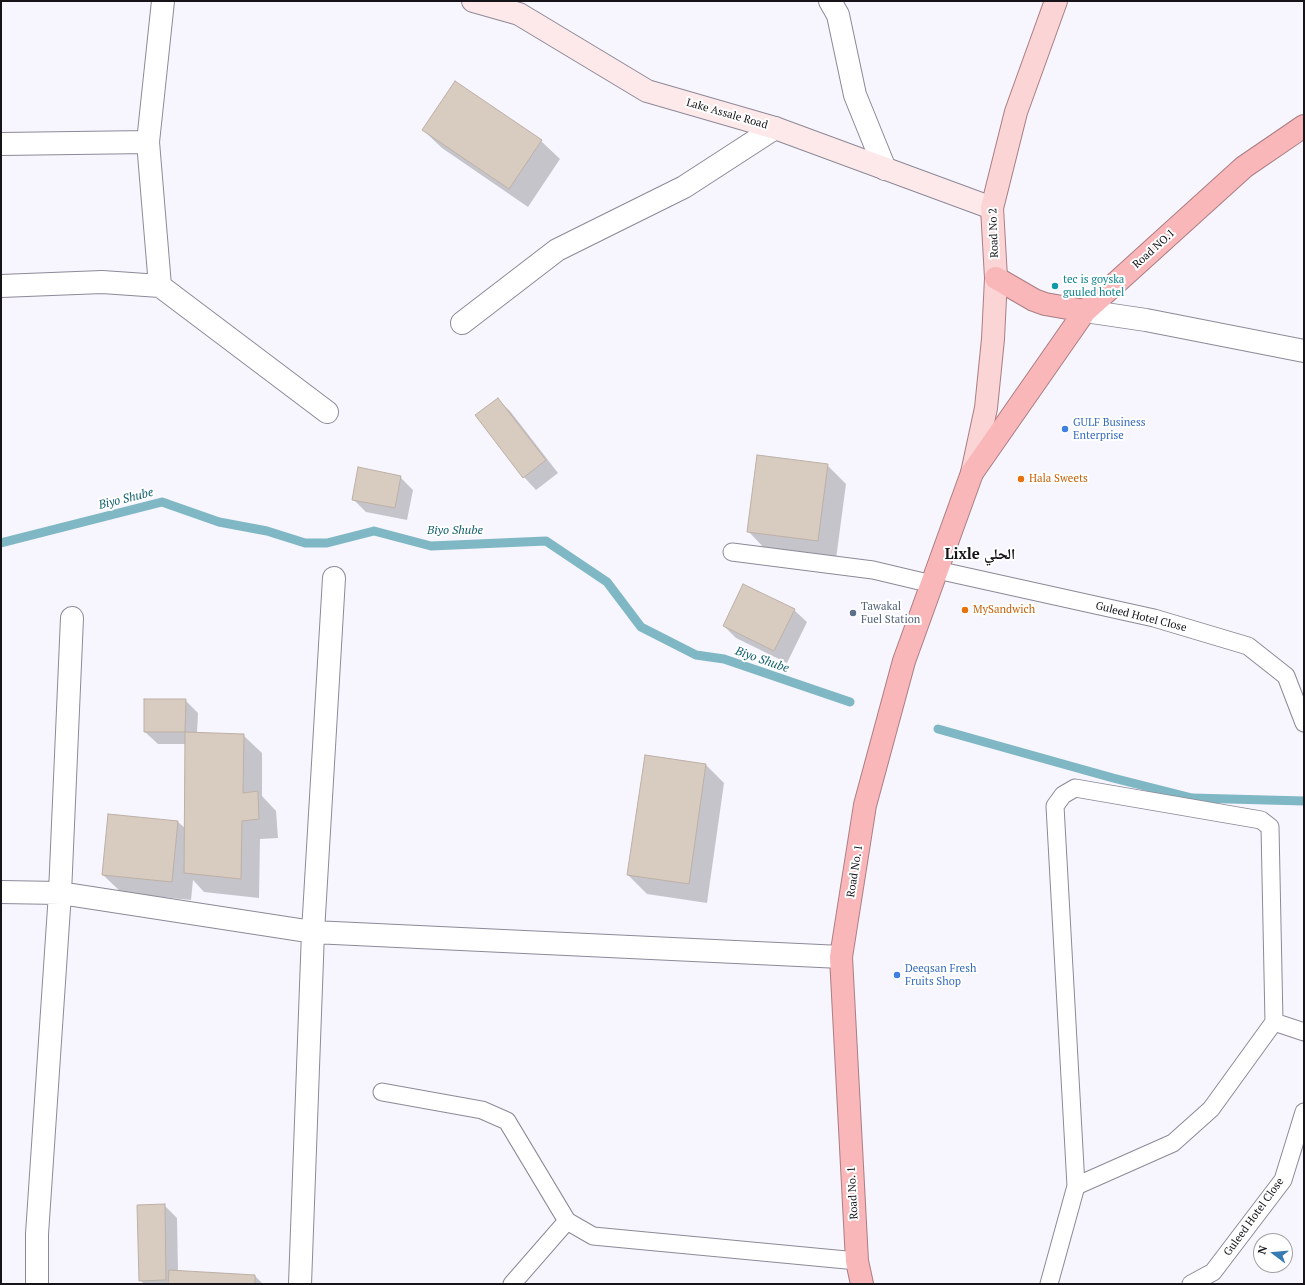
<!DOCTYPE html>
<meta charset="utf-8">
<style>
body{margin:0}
#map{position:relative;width:1305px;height:1285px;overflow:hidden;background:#f7f5fe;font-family:"PT Serif",serif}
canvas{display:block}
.frame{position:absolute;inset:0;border:2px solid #161419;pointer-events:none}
.north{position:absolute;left:1253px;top:1233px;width:40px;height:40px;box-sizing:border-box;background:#fff;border:1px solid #a2a1a3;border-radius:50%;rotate:286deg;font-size:11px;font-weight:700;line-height:16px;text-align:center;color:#161419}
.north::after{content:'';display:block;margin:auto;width:14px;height:18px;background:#367bb1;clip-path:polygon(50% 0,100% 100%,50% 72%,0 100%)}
</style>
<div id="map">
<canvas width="1305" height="1285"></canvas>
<div class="frame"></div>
<div class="north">N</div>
</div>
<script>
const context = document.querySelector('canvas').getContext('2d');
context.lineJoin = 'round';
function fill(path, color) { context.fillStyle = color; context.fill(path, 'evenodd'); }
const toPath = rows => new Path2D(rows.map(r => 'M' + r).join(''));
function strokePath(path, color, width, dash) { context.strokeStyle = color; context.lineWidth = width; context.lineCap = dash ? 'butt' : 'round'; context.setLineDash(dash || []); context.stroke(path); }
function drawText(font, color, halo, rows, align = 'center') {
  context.font = font + ' "PT Serif","Noto Naskh Arabic",serif'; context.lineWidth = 4; context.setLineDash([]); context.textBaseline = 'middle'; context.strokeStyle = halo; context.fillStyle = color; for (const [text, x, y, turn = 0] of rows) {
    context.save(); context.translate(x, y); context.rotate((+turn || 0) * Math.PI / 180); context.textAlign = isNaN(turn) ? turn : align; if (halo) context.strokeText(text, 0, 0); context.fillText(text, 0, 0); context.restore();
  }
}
fill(toPath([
 [423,130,541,141,560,159,528,207,442,148],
 [497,399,510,411,558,473,536,490,524,477],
 [827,465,846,484,836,559,766,550,748,531],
 [400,477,413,490,407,520,366,512,353,499],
 [794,610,807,622,787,663,736,638,724,626],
 [185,700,198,713,197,733,243,735,262,753,262,796,276,811,278,838,260,839,259,898,204,892,193,880,191,900,122,893,103,875,178,822,186,829,186,744,158,744,145,732],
 [706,765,724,783,707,903,647,894,628,875],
 [164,1205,177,1218,178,1271,255,1276,263,1284,144,1284,140,1280]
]), '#0003');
strokePath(toPath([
 [1,543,162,502,219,522,267,531,305,543,327,543,374,531,431,546,546,541,607,582,641,627,696,655,724,659,850,702],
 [938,729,1113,778,1192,798,1304,801]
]), '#7fb8c4', 9);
const building = toPath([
 [455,81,542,140,509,189,422,130,455,81],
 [498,398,546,460,523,478,475,415,498,398],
 [757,455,828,464,818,541,747,532,757,455],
 [358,467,401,476,395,508,352,500,358,467],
 [743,584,795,609,774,651,723,626,743,584],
 [144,699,186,699,185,732,144,732,144,699],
 [185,732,244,734,243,793,258,791,259,819,242,821,241,879,184,873,185,732],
 [645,755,706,764,689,884,627,875,645,755],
 [108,814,178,821,172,882,102,875,108,814],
 [165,1204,166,1280,139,1281,137,1205,165,1204],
 [169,1270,255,1275,255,1284,168,1284,169,1270]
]);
fill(building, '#d8cbc0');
strokePath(building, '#bcb0a6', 1);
const lane = toPath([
 [732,552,873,570,932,584],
 [937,570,1154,618,1248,646,1286,676,1304,723],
 [1274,1022,1304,1032],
 [382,1092,482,1110,507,1121,567,1221,593,1236,857,1261],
 [512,1284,567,1221],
 [1049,1284,1076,1186,1055,806,1063,795,1075,788,1261,820,1270,827,1274,1022,1211,1109,1173,1143,1076,1186],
 [1191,1284,1213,1272,1283,1180,1304,1112]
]);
const street = toPath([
 [163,1,148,142,160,286,327,412],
 [830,1,838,15,855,95,885,169],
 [1,144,148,142],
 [1,286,102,282,160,286],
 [1085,311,1146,320,1304,351],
 [462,323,557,250,684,187,775,128],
 [1,892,60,893,313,932,841,957],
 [37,1284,37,1234,60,893,72,618],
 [300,1284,313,932,334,578]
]);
const secondary = toPath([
 [473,1,519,14,647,91,775,128,992,208]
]);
const primary = toPath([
 [972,473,986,408,993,339,996,278,992,208,1016,112,1056,1]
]);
const highway = toPath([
 [996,278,1034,300,1045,304,1085,311],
 [862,1284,857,1261,841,957,865,805,904,661,972,473,1085,311,1244,167,1304,126]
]);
strokePath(lane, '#8d8997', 19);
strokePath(street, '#8d8997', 24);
strokePath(secondary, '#8d8997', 24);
strokePath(primary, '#aa7e82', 24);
strokePath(highway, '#aa7e82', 24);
strokePath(lane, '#fff', 17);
strokePath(street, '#fff', 22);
strokePath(secondary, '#fde9ea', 22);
strokePath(primary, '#fbd4d6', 22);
strokePath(highway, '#f9b7ba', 22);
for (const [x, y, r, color] of [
 [1055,286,4,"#0f9aa8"],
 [1065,429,4,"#3f7fe0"],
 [1021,479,4,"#e8710a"],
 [965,610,4,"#e8710a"],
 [853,613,4,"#5c6f8a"],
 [897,975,4,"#3f7fe0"]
]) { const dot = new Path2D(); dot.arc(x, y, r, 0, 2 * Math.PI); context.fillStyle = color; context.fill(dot); strokePath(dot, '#fff', 1.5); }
drawText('11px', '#161419', '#fff', [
 ["Lake Assale Road",727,114,16],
 ["Road No 2",994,233,-92],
 ["Road NO.1",1154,249,-42],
 ["Guleed Hotel Close",1141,617,14],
 ["Road No. 1",855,871,-81],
 ["Road No. 1",853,1193,-93],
 ["Guleed Hotel Close",1254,1217,-54]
]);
drawText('11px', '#0d838f', '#fff', [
 ["tec is goyska",1063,280],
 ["guuled hotel",1063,293]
], 'left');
drawText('11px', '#366cbe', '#fff', [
 ["GULF Business",1073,423],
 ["Enterprise",1073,436],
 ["Deeqsan Fresh",905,969],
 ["Fruits Shop",905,982]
], 'left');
drawText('11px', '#c56008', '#fff', [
 ["Hala Sweets",1029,479],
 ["MySandwich",973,610]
], 'left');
drawText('11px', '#4e5e75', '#fff', [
 ["Tawakal",861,607],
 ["Fuel Station",861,620]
], 'left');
drawText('italic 12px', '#11606d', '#fff', [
 ["Biyo Shube",126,499,-14],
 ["Biyo Shube",455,531],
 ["Biyo Shube",762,660,19]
]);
drawText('bold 15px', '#161419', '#fff', [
 ["Lixle الحلي",980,555]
]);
</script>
